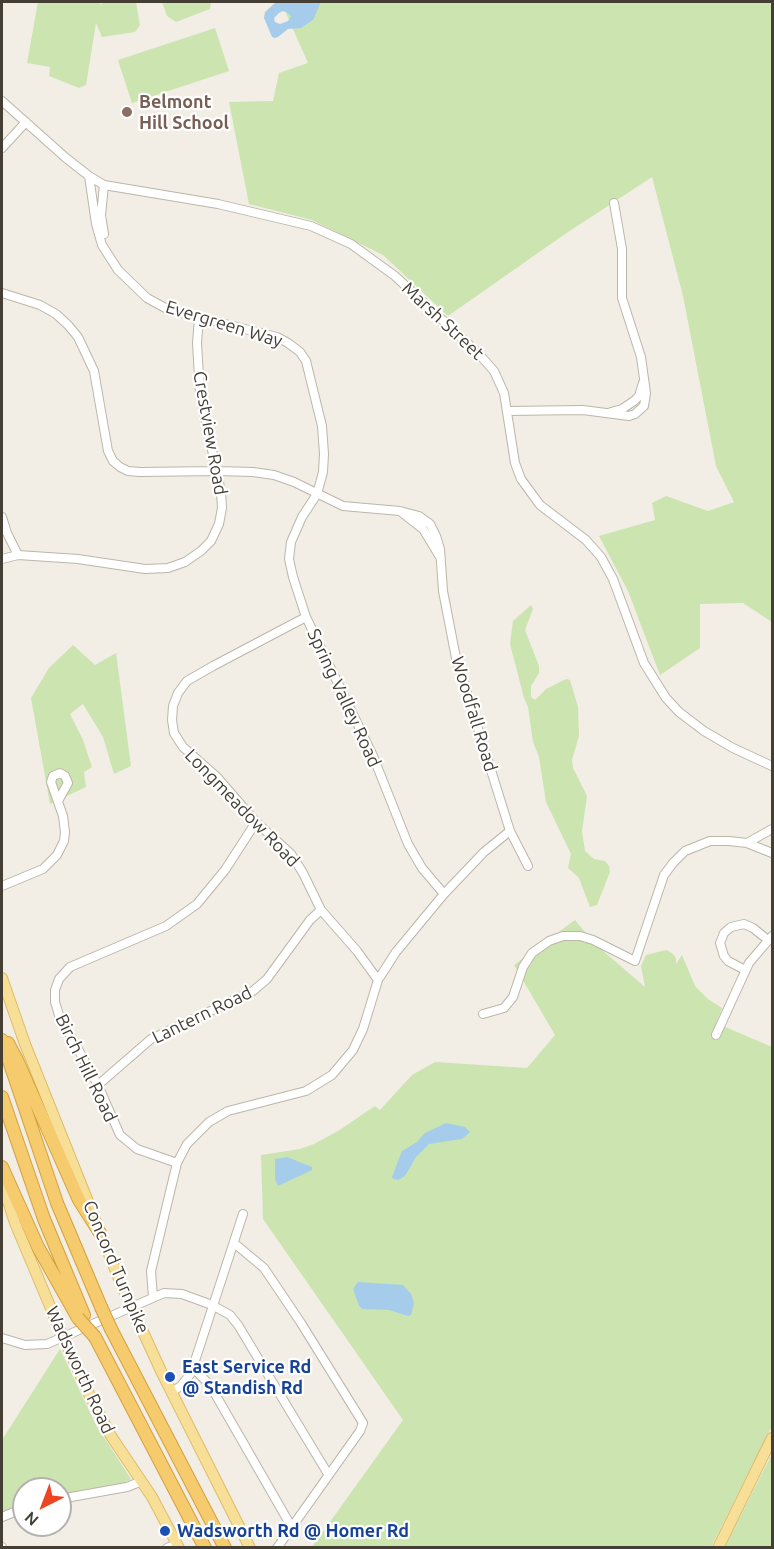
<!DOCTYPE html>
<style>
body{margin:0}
#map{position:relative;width:774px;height:1549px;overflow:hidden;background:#f2eee5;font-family:Ubuntu,sans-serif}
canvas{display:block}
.frame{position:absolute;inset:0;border:3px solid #443e35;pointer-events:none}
.north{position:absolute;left:12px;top:1477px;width:60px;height:60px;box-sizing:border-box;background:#fff;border:2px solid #b4b2ae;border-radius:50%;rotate:222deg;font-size:16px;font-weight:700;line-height:24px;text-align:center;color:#443e35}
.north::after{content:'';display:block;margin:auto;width:21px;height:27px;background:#ed4521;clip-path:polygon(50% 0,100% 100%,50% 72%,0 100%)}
</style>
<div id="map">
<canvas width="774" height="1549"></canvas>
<div class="frame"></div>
<div class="north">N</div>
</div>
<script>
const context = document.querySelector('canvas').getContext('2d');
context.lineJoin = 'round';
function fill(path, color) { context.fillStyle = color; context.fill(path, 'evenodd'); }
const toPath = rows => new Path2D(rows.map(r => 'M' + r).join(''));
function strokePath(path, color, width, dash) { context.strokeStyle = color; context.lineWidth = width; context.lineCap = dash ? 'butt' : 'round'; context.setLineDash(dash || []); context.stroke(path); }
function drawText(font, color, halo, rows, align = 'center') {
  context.font = font + ' Ubuntu,sans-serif'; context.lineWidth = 4.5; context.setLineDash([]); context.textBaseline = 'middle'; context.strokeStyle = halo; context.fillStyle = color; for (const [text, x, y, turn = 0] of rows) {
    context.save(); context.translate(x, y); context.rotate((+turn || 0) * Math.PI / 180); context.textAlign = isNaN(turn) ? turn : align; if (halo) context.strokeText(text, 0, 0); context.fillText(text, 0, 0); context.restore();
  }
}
fill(toPath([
 [38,2,100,2,100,5,103,2,136,2,140,25,135,32,102,37,96,23,86,85,79,88,49,76,50,67,27,63],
 [162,2,211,2,210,9,176,22,167,16],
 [281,2,772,2,772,622,743,603,700,604,700,648,660,675,628,591,599,536,655,520,652,503,666,496,708,511,734,502,716,466,683,296,652,177,565,234,448,316,383,255,312,220,249,204,229,102,273,101,279,73,308,63],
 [215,28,229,71,132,103,118,60],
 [531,605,533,609,525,630,539,666,539,673,531,686,531,697,535,700,546,689,566,679,570,680,578,707,579,736,572,760,573,768,587,796,582,831,585,851,594,859,605,861,609,866,610,872,597,905,590,907,579,878,568,868,571,854,546,802,539,757,533,742,528,707,524,698,510,644,513,621],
 [73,645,95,665,116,653,131,766,114,774,103,737,83,704,70,714,83,740,92,767,84,772,86,787,50,804,31,698,49,668],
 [575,920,595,944,645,987,641,966,646,955,666,950,672,953,676,958,676,964,682,955,695,986,708,999,722,1008,716,1023,772,1047,772,1426,711,1547,312,1547,403,1420,263,1219,261,1155,300,1149,314,1144,338,1131,375,1106,380,1110,412,1075,435,1062,527,1068,555,1035,514,965],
 [60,1349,96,1425,131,1479,121,1484,60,1495,60,1489,24,1489,24,1503,2,1512,2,1440],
 [772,1454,772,1547,725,1547,734,1529]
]), '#cbe4b0');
fill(toPath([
 [276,2,319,2,320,4,313,20,301,28,288,29,278,37,275,38,272,37,264,18,265,12],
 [283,11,288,13,291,16,288,21,280,24,275,22,274,18,279,13],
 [446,1123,465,1127,470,1132,462,1139,429,1144,416,1157,405,1176,398,1180,393,1179,392,1177,402,1151,417,1142,425,1133],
 [287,1157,312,1167,312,1170,278,1186,275,1179,275,1159],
 [358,1282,403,1285,411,1294,414,1303,411,1315,408,1316,389,1310,363,1309,359,1306,353,1289]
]), '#a5cdeb');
const minor = toPath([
 [2,101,66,158,89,176,104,185,218,204,311,226,351,244,395,276,478,353,494,371,504,393,515,463,521,479,540,505,586,540,601,557,613,579,644,663,666,698,679,712,704,731,733,748,772,766],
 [2,148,26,122],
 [89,176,96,224,102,245,118,270,147,298,169,310,277,337,288,343,300,352,306,361,322,426,324,454,323,472,317,494,302,517,291,542,289,559,293,577,306,617,373,756,408,844,422,868,444,894],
 [104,234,101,215,104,185],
 [2,293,40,305,56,314,68,325,78,337,94,371,108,451,113,461,120,467,128,471,140,472,216,471,253,472,274,475,294,482,343,506,400,511],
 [507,411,583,410,629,416,635,414,644,406,646,393,641,357,622,298,622,249,614,203],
 [611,412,622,409,634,401,639,396,643,383],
 [2,517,7,533,18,555],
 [440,557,423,529,400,511,419,516,430,524,436,536,440,549,443,591,456,658,510,831,528,866],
 [2,559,18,555,78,559,145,569,168,568,185,562,201,551,211,541,219,524,222,508,221,492,200,394,197,343,199,318],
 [306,617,213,666,187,681,178,693,173,706,172,720,174,733,183,747,217,777,256,822,291,854,303,873,321,910,357,951,378,980],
 [747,843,772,829],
 [2,886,43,869,57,855,64,841,65,832,63,816,51,782,53,776,60,773,65,776,68,783,58,801],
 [745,970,728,961,724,956,720,943,724,933,731,927,744,924,753,928,768,940],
 [483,1014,504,1008,513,997,523,967,532,953,549,941,563,936,580,936,593,940,635,961,664,875,673,863,685,851,710,841,729,841,747,843,772,853],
 [716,1035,749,963,772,936],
 [98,1085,151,1039,253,991,267,979,310,920,321,910],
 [177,1163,137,1149,120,1135,98,1085,59,1015,55,1002,55,990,59,979,70,967,166,926,197,904,225,870,256,822],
 [234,1243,264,1268,301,1323,363,1423,360,1431,277,1548],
 [153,1297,151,1271,177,1163,187,1144,209,1122,228,1111,306,1091,332,1075,353,1050,363,1029,378,980,396,952,444,894,484,852,510,831],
 [2,1338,25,1345,47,1344,164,1293,182,1294,212,1305,230,1315,238,1325,328,1474],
 [193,1368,210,1385,291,1526],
 [171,1392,181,1386,191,1373,243,1214],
 [60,1499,127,1487,142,1481],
 [2,1517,24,1508],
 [2,1547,2,1548],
 [167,1548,176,1544]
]);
const major = toPath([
 [2,978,25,1044,121,1284,161,1371,250,1548],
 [2,1182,15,1223,63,1337,90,1396,111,1436,152,1497,179,1548],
 [718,1548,772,1438]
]);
const highway = toPath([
 [2,1040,57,1203,101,1307],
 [8,1043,17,1060,79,1200,100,1233],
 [2,1097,44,1219,84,1315],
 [2,1167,38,1247,78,1318],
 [111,1329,225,1548],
 [95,1337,205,1548]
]);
strokePath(minor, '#bcb6a9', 10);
strokePath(major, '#dcbc69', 12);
strokePath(highway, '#d3a03e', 14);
strokePath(minor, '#fff', 8);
strokePath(major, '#f8df98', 10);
strokePath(highway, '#f5cb6d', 12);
const highwayBridge = toPath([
 [101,1307,111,1329],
 [78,1318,95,1337]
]);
strokePath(highwayBridge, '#d3a03e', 14, []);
strokePath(highwayBridge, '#f5cb6d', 12);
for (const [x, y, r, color] of [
 [127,112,6,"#8d6e63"],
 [170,1377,6,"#1a4fb4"],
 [165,1531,6,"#1a4fb4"]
]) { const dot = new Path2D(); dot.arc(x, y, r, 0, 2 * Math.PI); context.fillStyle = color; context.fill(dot); strokePath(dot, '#fff', 2); }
drawText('bold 18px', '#785e54', '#fff', [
 ["Belmont",139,102],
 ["Hill School",139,123]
], 'left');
drawText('18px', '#443e35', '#fff', [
 ["Marsh Street",443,321,43],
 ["Evergreen Way",224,324,17],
 ["Crestview Road",210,433,80],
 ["Spring Valley Road",344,698,65],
 ["Woodfall Road",474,714,73],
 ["Longmeadow Road",242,808,46],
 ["Lantern Road",202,1015,-26],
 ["Birch Hill Road",86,1068,64],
 ["Concord Turnpike",116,1267,67],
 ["Wadsworth Road",80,1370,65]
]);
drawText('bold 18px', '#164399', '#fff', [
 ["East Service Rd",182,1367],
 ["@ Standish Rd",182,1388],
 ["Wadsworth Rd @ Homer Rd",177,1531]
], 'left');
</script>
